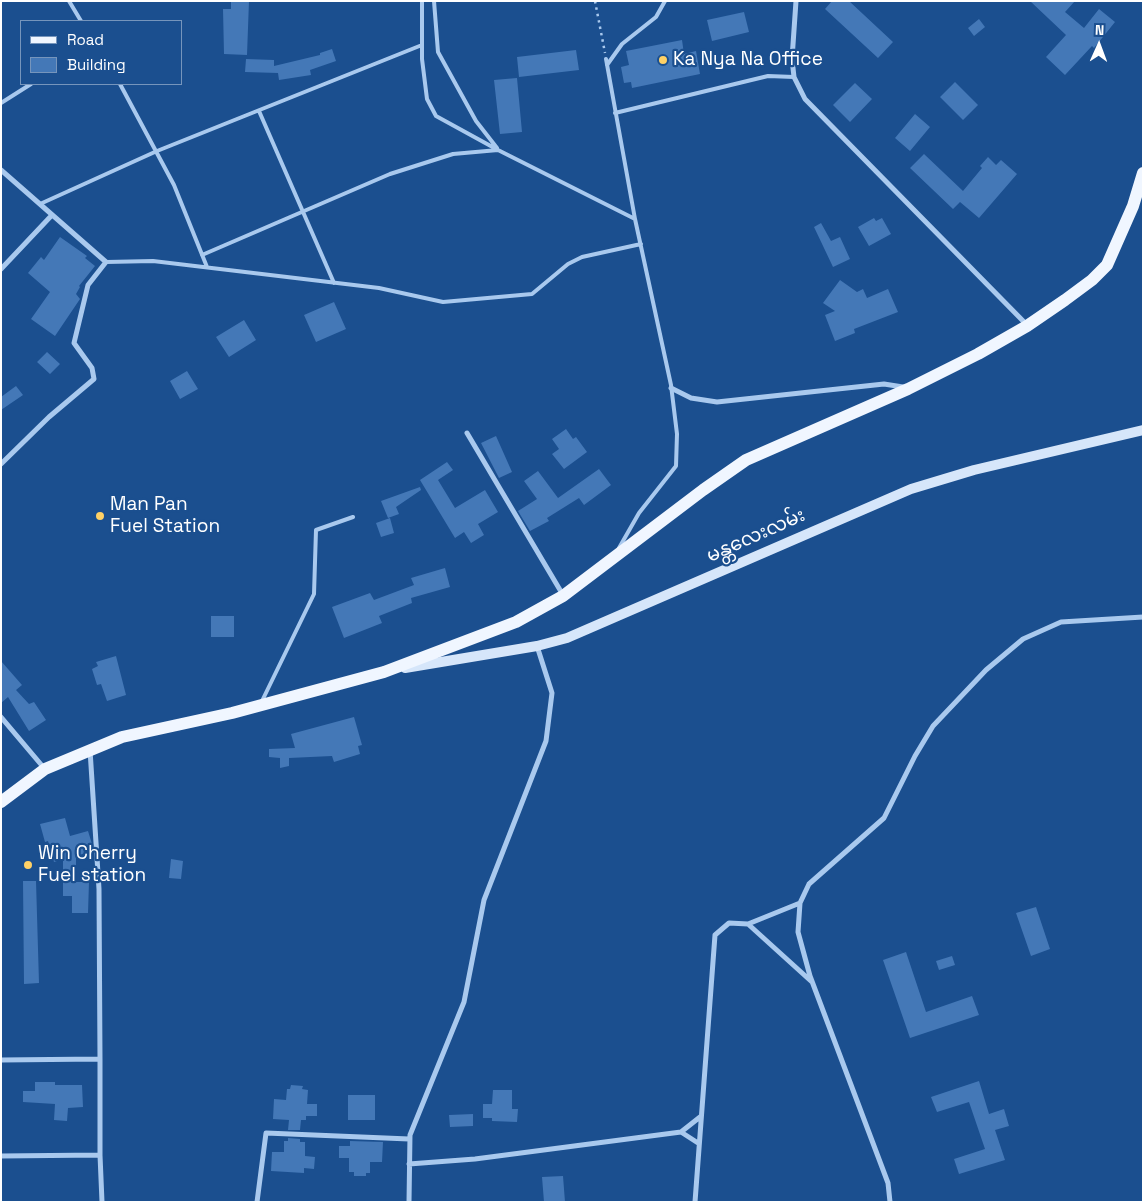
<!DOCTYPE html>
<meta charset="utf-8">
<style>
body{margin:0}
#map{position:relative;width:1144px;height:1203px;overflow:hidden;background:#1b4f8f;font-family:"Space Grotesk",sans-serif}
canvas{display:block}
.frame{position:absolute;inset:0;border:2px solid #fff;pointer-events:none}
.legend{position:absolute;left:20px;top:20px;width:162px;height:65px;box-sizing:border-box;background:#1b4f8f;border:1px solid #7695bc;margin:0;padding:6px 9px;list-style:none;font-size:15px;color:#fff}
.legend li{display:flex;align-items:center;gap:10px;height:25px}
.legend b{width:25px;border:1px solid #7695bc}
.north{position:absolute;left:1074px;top:20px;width:50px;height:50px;-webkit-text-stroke:4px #1b4f8f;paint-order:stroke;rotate:2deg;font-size:14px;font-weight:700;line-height:20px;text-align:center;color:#fff}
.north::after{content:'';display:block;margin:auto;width:18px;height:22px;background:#fff;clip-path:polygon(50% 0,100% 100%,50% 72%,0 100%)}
</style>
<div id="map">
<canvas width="1144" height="1203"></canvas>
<div class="frame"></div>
<ul class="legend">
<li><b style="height:6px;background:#f0f6ff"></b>Road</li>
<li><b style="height:14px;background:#4478b7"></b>Building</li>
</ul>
<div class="north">N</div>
</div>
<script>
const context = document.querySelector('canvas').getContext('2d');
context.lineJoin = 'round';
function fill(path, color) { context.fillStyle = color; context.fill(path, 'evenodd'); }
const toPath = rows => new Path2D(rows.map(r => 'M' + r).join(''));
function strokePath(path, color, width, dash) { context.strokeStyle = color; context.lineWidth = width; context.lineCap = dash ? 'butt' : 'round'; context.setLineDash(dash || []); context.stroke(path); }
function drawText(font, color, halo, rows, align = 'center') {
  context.font = font + ' "Space Grotesk","Noto Sans Myanmar",sans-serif'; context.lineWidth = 4.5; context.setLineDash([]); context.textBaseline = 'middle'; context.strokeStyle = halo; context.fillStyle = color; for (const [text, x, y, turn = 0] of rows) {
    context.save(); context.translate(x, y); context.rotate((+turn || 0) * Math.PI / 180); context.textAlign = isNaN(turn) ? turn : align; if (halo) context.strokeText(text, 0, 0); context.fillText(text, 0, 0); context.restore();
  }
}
fill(toPath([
 [231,1,249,1,247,55,224,54,223,9,231,9],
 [832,1,849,1,893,42,878,58,825,9],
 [1030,1,1075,1,1065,12,1084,28,1099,9,1115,22,1094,48,1092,46,1065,75,1046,57,1066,35],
 [744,12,749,32,712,41,707,20],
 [979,19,985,27,974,36,968,28],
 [682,40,684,54,696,51,700,74,632,88,631,82,624,83,621,67,629,65,626,51],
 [332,49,336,61,310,70,311,75,279,80,278,73,245,72,246,59,274,60,274,66,320,55,320,53],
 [576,50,579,70,519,77,517,57],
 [517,78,522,132,500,134,494,80],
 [955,82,978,105,963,120,940,97],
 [855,83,872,99,850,122,833,105],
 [915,114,930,127,910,151,895,138],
 [924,154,963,191,982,168,980,166,988,157,996,165,1001,160,1017,174,979,218,960,202,953,209,910,168],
 [874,218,876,221,882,218,891,234,869,246,858,227],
 [821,223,831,241,840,237,850,259,833,267,814,227],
 [60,237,87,256,85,258,95,266,79,286,80,287,76,294,80,299,55,336,31,319,50,292,28,273,41,257,44,260],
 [840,280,857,292,863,289,867,298,888,289,898,312,854,329,855,333,835,341,825,315,835,311,823,303],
 [334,302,346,329,316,342,304,315],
 [244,320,256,340,229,357,216,337],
 [47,352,60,364,50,374,37,362],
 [187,371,198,389,180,399,170,381],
 [16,386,23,395,1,410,1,397],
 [566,429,573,439,576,437,587,452,564,469,552,454,559,449,552,439],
 [496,436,512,472,499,478,481,443],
 [447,462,453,470,438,480,455,508,485,490,498,512,478,524,484,535,471,543,464,532,455,538,420,480],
 [599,469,611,485,584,505,579,498,547,518,549,521,530,531,518,511,537,499,524,481,538,471,558,498],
 [420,487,421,490,396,507,399,514,388,518,381,501],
 [390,518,394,533,381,537,376,523],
 [445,568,450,587,411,598,412,603,379,616,382,623,344,638,332,607,370,593,374,600,414,585,411,578],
 [211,616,234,616,234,637,211,637],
 [116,656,126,695,107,701,101,684,97,685,92,669,98,666,96,662],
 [1,661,22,685,16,690,29,704,34,702,46,720,29,731,8,697,1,703],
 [354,717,362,745,358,746,360,754,334,762,332,756,289,758,289,766,280,768,280,758,269,757,269,749,295,748,291,734],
 [65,818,70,836,88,831,92,844,92,851,76,856,76,882,89,882,88,913,72,913,72,896,63,896,63,859,54,862,48,841,45,842,40,824],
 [171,859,183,861,181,879,169,878],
 [23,881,36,881,39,983,24,984],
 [1036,907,1050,949,1031,956,1016,913],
 [906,952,926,1012,972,996,979,1015,910,1038,883,960],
 [952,956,955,965,939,970,936,961],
 [979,1081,989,1114,1004,1109,1009,1126,995,1130,1005,1160,959,1174,954,1159,985,1149,969,1102,937,1112,931,1097],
 [35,1082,55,1082,55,1085,82,1085,83,1107,68,1108,67,1121,54,1120,55,1104,23,1102,23,1091,35,1091],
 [291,1085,303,1086,302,1089,308,1090,307,1104,317,1104,317,1116,306,1116,306,1120,301,1120,300,1130,288,1130,289,1120,273,1119,274,1099,286,1100,287,1089,290,1089],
 [493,1090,512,1090,512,1109,518,1109,517,1122,492,1121,492,1118,483,1118,483,1104,492,1104],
 [348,1095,375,1095,375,1120,348,1120],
 [473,1114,473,1126,450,1127,449,1115],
 [288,1138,300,1139,300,1142,305,1142,305,1156,315,1157,314,1169,304,1168,304,1173,271,1171,272,1152,284,1152,284,1141,288,1141],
 [350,1141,383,1142,382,1162,370,1162,370,1173,366,1173,366,1176,354,1176,354,1172,349,1172,349,1158,339,1158,339,1146,350,1146],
 [563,1176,565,1202,544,1202,542,1177]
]), '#4478b7');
strokePath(toPath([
 [595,1,605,53]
]), '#a9c9ee', 2.5, [2.5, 4]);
strokePath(toPath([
 [69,1,81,21],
 [422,1,422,59,427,99,436,116,498,150,635,219,671,385,677,434,676,466,639,513,619,548],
 [434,1,438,52,476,121,497,148],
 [606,59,635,219],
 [607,65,622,44,656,17,665,1],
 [120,84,174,185,207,267],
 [1,103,31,84],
 [259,111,334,283],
 [615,113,768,76,794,77],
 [40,204,157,151,422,45],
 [202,255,390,174,453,154,498,150],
 [106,262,153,261,379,288,443,302,532,294,568,264,582,257,641,244],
 [262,701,314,594,316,530,353,517]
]), '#a9c9ee', 4);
strokePath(toPath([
 [796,1,792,59,794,77,805,99,1027,325],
 [1,170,106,262,88,285,74,343,92,368,94,379,49,417,1,464],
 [1,269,52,215],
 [671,388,691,398,717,402,884,384,903,387],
 [467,433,563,595],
 [1,717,44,768],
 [90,750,99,889,100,1059],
 [748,924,800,903],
 [1,1060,100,1059,100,1155],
 [681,1132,700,1117],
 [1,1156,100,1155,102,1202],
 [409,1164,475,1159,681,1132,698,1143],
 [257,1202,266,1133,409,1139],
 [409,1202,410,1135,464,1002,484,900,546,741,552,693,537,646],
 [695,1202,715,935,729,923,748,924,812,982],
 [890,1202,888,1183,810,976,798,932,800,903,809,884,884,818,915,756,933,726,986,670,1023,639,1061,622,1143,617]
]), '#a9c9ee', 5);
strokePath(toPath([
 [405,668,537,646,567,638,911,489,974,470,1143,430]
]), '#d6e6fa', 10);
strokePath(toPath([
 [1,802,45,769,122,737,232,713,384,672,516,622,563,596,703,490,746,460,908,389,978,354,1027,326,1065,300,1092,280,1107,265,1133,206,1143,173]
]), '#f0f6ff', 12);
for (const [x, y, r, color] of [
 [663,60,5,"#ffd166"],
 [100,516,5,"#ffd166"],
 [28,865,5,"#ffd166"]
]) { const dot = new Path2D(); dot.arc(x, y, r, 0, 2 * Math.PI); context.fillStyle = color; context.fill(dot); strokePath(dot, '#1b4f8f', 2); }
drawText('19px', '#fff', '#1b4f8f', [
 ["Ka Nya Na Office",673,60],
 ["Man Pan",110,505],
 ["Fuel Station",110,527],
 ["Win Cherry",38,854],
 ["Fuel station",38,876]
], 'left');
drawText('19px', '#fff', '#1b4f8f', [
 ["မန္တလေးလမ်း",756,536,-24]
]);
</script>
